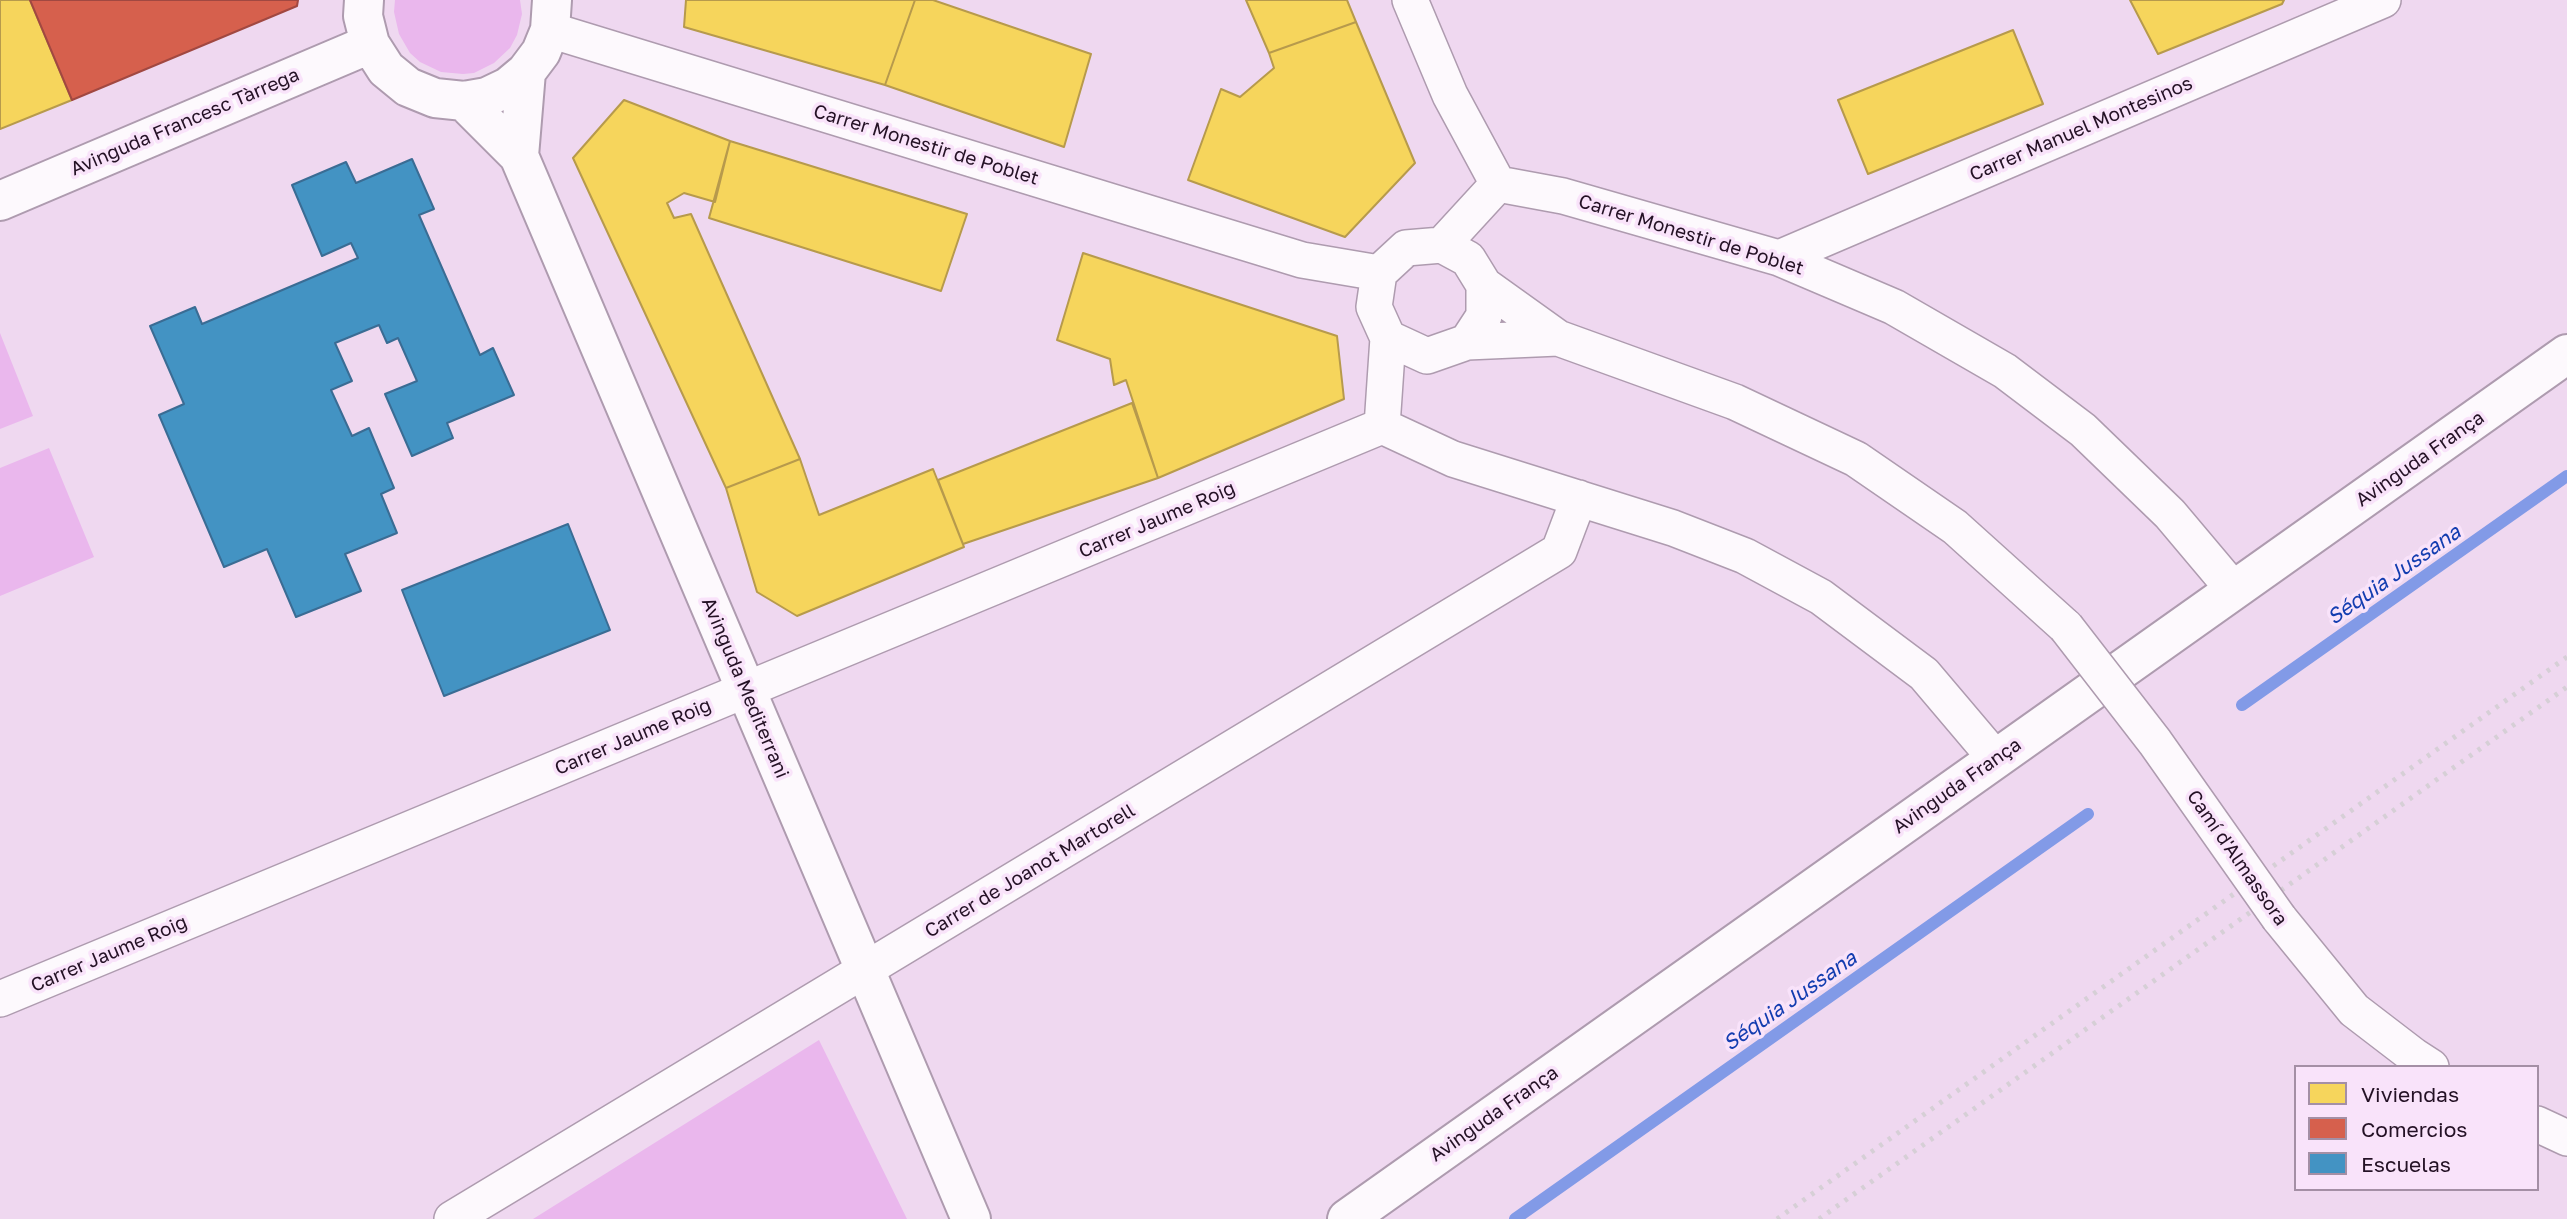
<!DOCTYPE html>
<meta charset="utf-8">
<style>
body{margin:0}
#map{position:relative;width:2567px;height:1219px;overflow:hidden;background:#efd8f0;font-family:"Golos Text",sans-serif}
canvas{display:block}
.legend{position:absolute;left:2294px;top:1065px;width:245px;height:126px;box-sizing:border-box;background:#f9e3fa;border:2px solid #a48fa5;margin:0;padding:9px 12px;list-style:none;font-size:21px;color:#241125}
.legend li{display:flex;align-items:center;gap:14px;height:35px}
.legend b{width:35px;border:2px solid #a48fa5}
</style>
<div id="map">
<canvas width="2567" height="1219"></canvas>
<ul class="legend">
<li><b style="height:19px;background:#f6d55c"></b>Viviendas</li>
<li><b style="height:19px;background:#d6604d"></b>Comercios</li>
<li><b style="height:19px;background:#4393c3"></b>Escuelas</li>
</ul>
</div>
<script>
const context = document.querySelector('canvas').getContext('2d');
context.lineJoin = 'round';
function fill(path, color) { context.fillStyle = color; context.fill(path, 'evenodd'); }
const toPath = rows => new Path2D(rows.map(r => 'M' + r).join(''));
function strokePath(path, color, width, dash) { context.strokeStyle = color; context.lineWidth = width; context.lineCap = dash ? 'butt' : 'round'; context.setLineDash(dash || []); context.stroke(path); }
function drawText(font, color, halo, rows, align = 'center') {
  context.font = font + ' "Golos Text",sans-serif'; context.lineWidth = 7; context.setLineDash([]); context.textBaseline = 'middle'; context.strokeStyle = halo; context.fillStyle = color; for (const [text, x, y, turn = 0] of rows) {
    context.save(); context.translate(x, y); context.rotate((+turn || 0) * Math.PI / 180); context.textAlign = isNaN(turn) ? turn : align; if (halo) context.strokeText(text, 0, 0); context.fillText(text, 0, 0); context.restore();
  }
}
fill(toPath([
 [395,0,520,0,522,14,517,35,510,48,494,63,474,73,463,74,441,72,420,62,410,53,399,34,394,12],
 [0,333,33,416,0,429],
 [49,448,94,557,0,596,0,468],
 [819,1040,907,1219,533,1219]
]), '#eab7ed');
const homes = toPath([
 [0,0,30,0,72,100,0,129,0,0],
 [686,0,915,0,885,85,684,27,686,0],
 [915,0,933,0,1091,54,1064,147,885,85,915,0],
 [1246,0,1347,0,1356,22,1269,53,1246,0],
 [2130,0,2284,0,2282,4,2158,54,2130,0],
 [1356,22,1415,163,1345,237,1188,180,1221,89,1240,97,1274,68,1269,53,1356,22],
 [2013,30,2043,104,1868,174,1838,100,2013,30],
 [624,100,730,141,715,202,684,193,667,203,674,218,691,214,800,459,726,488,573,158,624,100],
 [730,141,967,214,941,291,709,218,730,141],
 [1083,253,1337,336,1344,399,1158,478,1126,380,1114,385,1110,359,1057,340,1083,253],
 [1132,403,1158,478,963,544,938,480,1132,403],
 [800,459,819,515,933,469,964,547,797,616,757,592,726,488,800,459]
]);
fill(homes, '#f6d55c');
strokePath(homes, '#b79a4c', 2);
const shops = toPath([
 [30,0,298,0,297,6,72,100,30,0]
]);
fill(shops, '#d6604d');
strokePath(shops, '#a14841', 2);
const schools = toPath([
 [412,159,434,209,419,215,480,355,493,348,514,395,447,423,453,438,412,456,385,394,417,381,398,338,387,343,379,325,335,343,352,381,331,390,352,436,369,428,394,488,381,494,397,533,345,554,361,591,296,617,267,549,224,567,159,415,184,404,150,326,195,307,202,324,358,258,351,243,322,256,292,185,346,162,356,183,412,159],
 [568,524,610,630,444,696,402,590,568,524]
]);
fill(schools, '#4393c3');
strokePath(schools, '#3a6c94', 2);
strokePath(toPath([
 [2242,705,2567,476],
 [1515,1219,2088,814]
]), '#829ae7', 12);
const street = toPath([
 [1410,0,1450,95,1498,184,1442,245],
 [550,30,1302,260,1379,273],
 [1498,184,1563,196,1779,258,1894,307,2005,371,2083,430,2170,514,2234,590],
 [1442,245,1468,259,1484,285,1484,316,1467,342,1427,356,1388,338,1374,307,1379,273,1406,248,1442,245],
 [1779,258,2383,0],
 [1484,285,1558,338,1735,402,1856,459,1955,527,2066,627],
 [1467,342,1558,338],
 [1382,426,1453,459,1673,528,1745,556,1821,597,1924,674,1996,759],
 [1382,426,1388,338],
 [2279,918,2354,1010,2414,1056,2431,1067],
 [0,999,1382,426],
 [2537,1124,2567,1138],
 [452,1219,1559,551,1579,498]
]);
const secondary = toPath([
 [364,0,363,16,370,44,386,69,408,87,435,98,464,101,487,97,508,87,526,72,541,52,550,30,552,0],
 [464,101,519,156,971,1219],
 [519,156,526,72],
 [0,201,370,44],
 [1347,1219,2567,354]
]);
strokePath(street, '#ae9baf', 38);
strokePath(secondary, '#ae9baf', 42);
strokePath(street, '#fdf9fd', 35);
strokePath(secondary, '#fdf9fd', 38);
strokePath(toPath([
 [1777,1219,2567,657],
 [1819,1219,2567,687]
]), '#d6cfd6', 5, [3.5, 7]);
const streetBridge = toPath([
 [2066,627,2155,742,2279,918]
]);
strokePath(streetBridge, '#ae9baf', 38, []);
strokePath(streetBridge, '#fdf9fd', 35);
drawText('19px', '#241125', '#f9e3fa', [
 ["Avinguda Francesc Tàrrega",185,122,-23],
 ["Carrer Manuel Montesinos",2081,129,-23],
 ["Carrer Monestir de Poblet",926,145,17],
 ["Carrer Monestir de Poblet",1691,235,17],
 ["Avinguda França",2420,459,-35],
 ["Carrer Jaume Roig",1157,520,-23],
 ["Avinguda Mediterrani",745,688,67],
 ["Carrer Jaume Roig",633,737,-23],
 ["Avinguda França",1957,786,-35],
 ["Camí d'Almassora",2237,858,55],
 ["Carrer de Joanot Martorell",1030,871,-31],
 ["Carrer Jaume Roig",109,954,-23],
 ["Avinguda França",1494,1114,-35]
]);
drawText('italic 21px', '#133db0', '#f9e3fa', [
 ["Séquia Jussana",2394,575,-35],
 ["Séquia Jussana",1790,1001,-35]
]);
</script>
